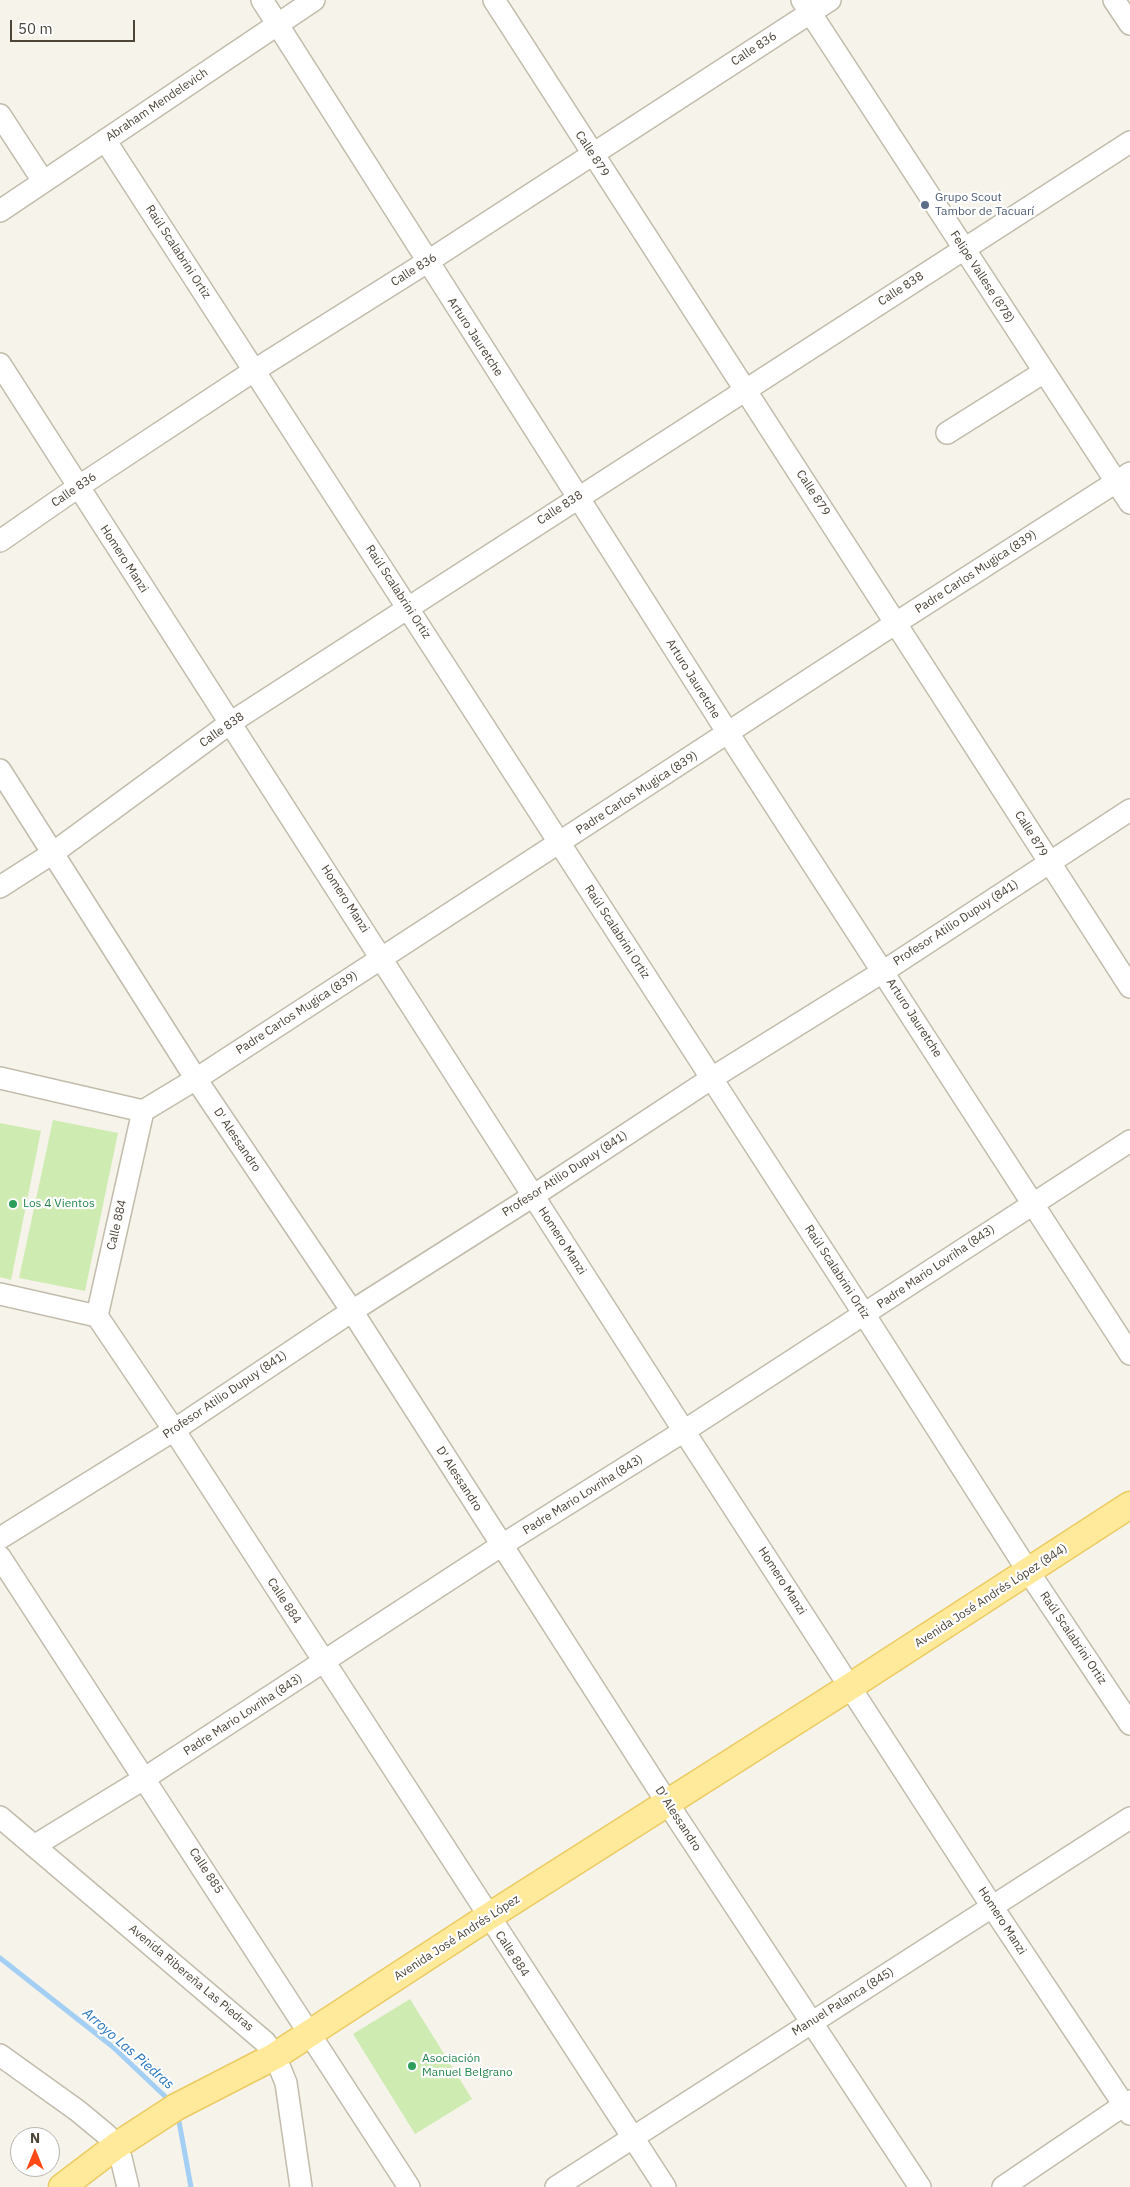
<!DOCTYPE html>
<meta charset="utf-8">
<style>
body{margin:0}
#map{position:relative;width:1130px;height:2187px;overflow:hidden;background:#f6f3ea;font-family:"IBM Plex Sans",sans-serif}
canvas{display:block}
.north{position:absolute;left:10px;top:2127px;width:50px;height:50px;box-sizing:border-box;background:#fff;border:1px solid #b7b4af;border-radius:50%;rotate:0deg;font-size:14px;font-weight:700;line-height:20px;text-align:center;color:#4b4437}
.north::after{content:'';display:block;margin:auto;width:18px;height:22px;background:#ff4a18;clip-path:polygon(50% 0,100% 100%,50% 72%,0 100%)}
.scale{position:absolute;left:10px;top:20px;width:125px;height:22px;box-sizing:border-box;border:2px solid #4b4437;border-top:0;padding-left:6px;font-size:15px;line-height:18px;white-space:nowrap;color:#4b4437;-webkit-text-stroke:4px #fff;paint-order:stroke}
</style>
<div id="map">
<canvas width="1130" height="2187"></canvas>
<div class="north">N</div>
<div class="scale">50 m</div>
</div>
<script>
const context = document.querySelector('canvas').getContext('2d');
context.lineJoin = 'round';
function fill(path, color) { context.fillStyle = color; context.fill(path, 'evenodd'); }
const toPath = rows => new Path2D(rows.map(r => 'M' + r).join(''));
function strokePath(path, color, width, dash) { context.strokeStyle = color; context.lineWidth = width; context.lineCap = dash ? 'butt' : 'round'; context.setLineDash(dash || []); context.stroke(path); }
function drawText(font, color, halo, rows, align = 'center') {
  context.font = font + ' "IBM Plex Sans",sans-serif'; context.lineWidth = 4.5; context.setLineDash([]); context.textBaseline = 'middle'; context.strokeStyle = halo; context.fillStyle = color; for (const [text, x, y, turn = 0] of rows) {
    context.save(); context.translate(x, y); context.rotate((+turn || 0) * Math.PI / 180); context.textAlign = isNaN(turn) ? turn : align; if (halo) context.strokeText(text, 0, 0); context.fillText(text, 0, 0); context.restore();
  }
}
fill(toPath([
 [53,1120,118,1133,85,1291,19,1278],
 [0,1123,41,1131,11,1280,0,1277],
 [410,1999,472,2099,415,2134,353,2034]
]), '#ceecb1');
strokePath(toPath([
 [0,1958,113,2047,171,2102],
 [178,2116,191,2187]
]), '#a4cff5', 5);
const minor = toPath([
 [262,0,728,733,1130,1354],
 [494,0,1130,987],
 [802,0,1130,503],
 [1114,0,1130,24],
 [0,115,43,181],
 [105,140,864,1314,1028,1571,1130,1724],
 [0,211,314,0],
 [0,364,684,1431,993,1908,1130,2114],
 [947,433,1044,372],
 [0,541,78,487,255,370,427,262,830,0],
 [0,770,196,1079,352,1311,668,1804,920,2187],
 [0,887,53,853,230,723,1130,142],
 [0,1078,143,1111,97,1316,174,1430,665,2187],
 [143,1111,196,1079,896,623,1130,473],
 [0,1294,97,1316],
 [0,1538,174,1430,352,1311,533,1196,712,1078,884,971,1130,810],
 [0,1557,409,2187],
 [0,1817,265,2042,275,2056,286,2083,301,2187],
 [34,1846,145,1778,502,1545,684,1431,1130,1141],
 [0,2055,78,2111,107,2135,121,2158,128,2187],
 [556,2187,1130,1818],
 [1003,2187,1130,2101]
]);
const major = toPath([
 [62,2187,116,2146,176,2107,275,2056,488,1917,851,1686,1130,1505]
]);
strokePath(minor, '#c2bcac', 24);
strokePath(major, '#eccb62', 29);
strokePath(minor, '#fff', 21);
strokePath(major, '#ffe99a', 26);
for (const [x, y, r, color] of [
 [925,205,5,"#5c6f8a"],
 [13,1204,5,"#2e9e5b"],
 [412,2066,5,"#2e9e5b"]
]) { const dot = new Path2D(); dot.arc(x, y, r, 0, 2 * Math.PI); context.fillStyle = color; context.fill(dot); strokePath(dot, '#fff', 2); }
drawText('12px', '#4b4437', '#fff', [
 ["Calle 836",754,49,-33],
 ["Abraham Mendelevich",157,105,-34],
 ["Calle 879",592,154,57],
 ["Raúl Scalabrini Ortiz",178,252,57],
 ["Calle 836",414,270,-32],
 ["Felipe Vallese (878)",982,277,57],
 ["Calle 838",901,289,-33],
 ["Arturo Jauretche",475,337,57],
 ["Calle 836",74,490,-34],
 ["Calle 879",813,493,57],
 ["Calle 838",560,508,-33],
 ["Homero Manzi",124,559,57],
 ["Padre Carlos Mugica (839)",976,572,-33],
 ["Raúl Scalabrini Ortiz",398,592,57],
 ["Arturo Jauretche",693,679,58],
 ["Calle 838",222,730,-35],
 ["Padre Carlos Mugica (839)",637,793,-33],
 ["Calle 879",1031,834,58],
 ["Homero Manzi",345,899,57],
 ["Profesor Atilio Dupuy (841)",956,923,-33],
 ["Raúl Scalabrini Ortiz",617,932,57],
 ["Padre Carlos Mugica (839)",297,1013,-33],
 ["Arturo Jauretche",914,1018,57],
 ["D' Alessandro",237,1140,56],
 ["Profesor Atilio Dupuy (841)",565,1174,-33],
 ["Calle 884",117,1225,-77],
 ["Homero Manzi",562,1241,57],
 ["Padre Mario Lovriha (843)",936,1267,-34],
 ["Raúl Scalabrini Ortiz",837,1272,57],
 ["Profesor Atilio Dupuy (841)",225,1395,-34],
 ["D' Alessandro",459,1479,57],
 ["Padre Mario Lovriha (843)",583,1495,-32],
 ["Homero Manzi",782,1581,57],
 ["Avenida José Andrés López (844)",991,1596,-33],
 ["Calle 884",284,1601,57],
 ["Raúl Scalabrini Ortiz",1073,1638,56],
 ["Padre Mario Lovriha (843)",243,1715,-33],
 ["D' Alessandro",678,1819,57],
 ["Calle 885",206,1871,57],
 ["Homero Manzi",1002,1921,57],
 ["Avenida José Andrés López",457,1938,-33],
 ["Calle 884",512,1954,57],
 ["Avenida Ribereña Las Piedras",191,1978,40],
 ["Manuel Palanca (845)",843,2002,-32]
]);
drawText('12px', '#4e5e75', '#fff', [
 ["Grupo Scout",935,198],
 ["Tambor de Tacuarí",935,212]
], 'left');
drawText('12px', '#27864d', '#fff', [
 ["Los 4 Vientos",23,1204],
 ["Asociación",422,2059],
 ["Manuel Belgrano",422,2073]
], 'left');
drawText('italic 14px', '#2876bf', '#fff', [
 ["Arroyo Las Piedras",128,2049,41]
]);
</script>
